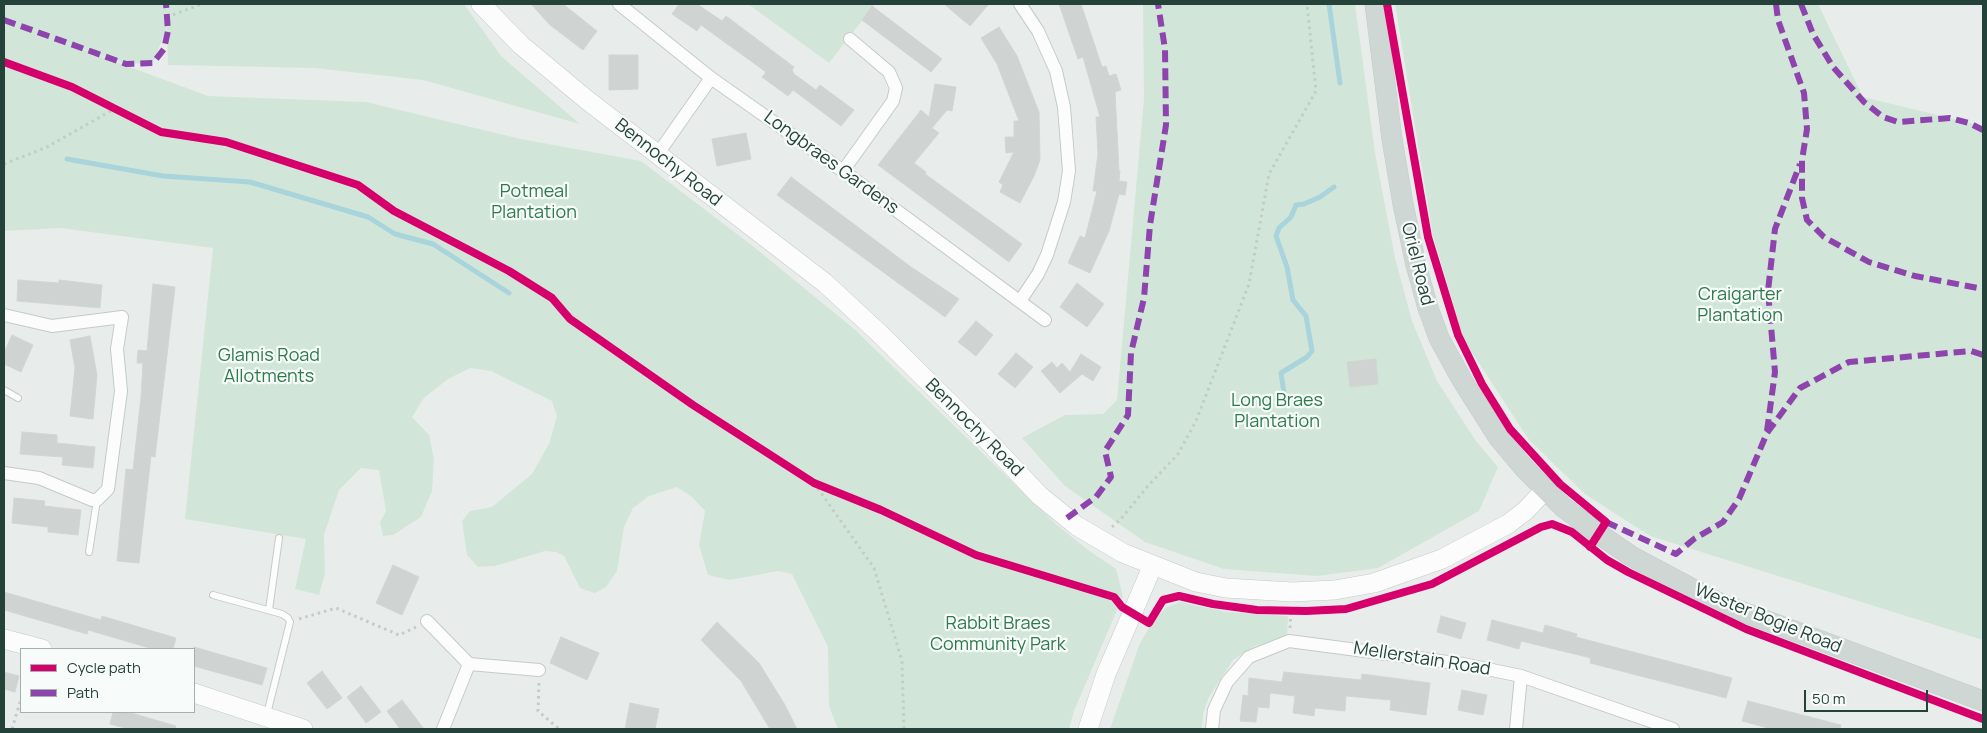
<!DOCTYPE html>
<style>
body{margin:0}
#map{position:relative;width:1987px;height:733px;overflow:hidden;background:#e8edeb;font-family:Manrope,sans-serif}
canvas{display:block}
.frame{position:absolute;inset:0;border:5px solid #24423a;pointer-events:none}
.legend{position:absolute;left:20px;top:648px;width:175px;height:65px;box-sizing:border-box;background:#f7fbf9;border:1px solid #a3b1ad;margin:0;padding:6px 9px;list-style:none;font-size:15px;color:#24423a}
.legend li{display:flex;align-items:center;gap:10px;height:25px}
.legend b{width:25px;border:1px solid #a3b1ad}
.scale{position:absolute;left:1804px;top:690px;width:124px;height:22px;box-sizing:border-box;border:2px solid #24423a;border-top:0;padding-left:6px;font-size:15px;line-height:18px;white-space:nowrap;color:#24423a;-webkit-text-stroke:4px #f7fbf9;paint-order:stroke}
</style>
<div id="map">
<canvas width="1987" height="733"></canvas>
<div class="frame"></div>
<ul class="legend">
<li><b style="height:6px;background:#d6006c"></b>Cycle path</li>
<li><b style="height:6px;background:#8e44ad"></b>Path</li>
</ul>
<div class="scale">50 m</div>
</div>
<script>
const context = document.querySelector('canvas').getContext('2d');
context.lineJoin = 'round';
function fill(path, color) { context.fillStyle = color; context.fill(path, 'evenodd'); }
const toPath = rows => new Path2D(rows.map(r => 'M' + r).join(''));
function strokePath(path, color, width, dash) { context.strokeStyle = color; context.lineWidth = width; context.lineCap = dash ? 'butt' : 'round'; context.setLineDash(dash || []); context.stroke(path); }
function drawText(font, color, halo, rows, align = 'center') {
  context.font = font + ' Manrope,sans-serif'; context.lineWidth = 4.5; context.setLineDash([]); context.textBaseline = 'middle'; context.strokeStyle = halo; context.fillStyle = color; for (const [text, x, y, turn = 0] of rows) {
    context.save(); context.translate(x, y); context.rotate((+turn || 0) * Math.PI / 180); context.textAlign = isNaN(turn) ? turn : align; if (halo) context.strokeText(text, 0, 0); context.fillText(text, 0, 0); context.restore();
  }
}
fill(toPath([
 [4,4,464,4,501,56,580,124,423,80,314,68,168,65,167,27,153,63,126,64,60,41,208,96,366,102,521,139,641,161,754,247,853,328,1057,525,1088,550,1116,569,1123,596,1074,711,1069,729,838,729,829,706,828,647,792,574,778,571,730,580,708,575,699,545,705,511,692,497,677,487,649,496,633,508,624,527,617,571,606,587,595,593,580,588,564,556,556,552,545,551,495,566,478,567,467,555,462,521,470,511,492,507,532,474,549,444,557,416,552,401,491,371,470,368,448,379,424,398,412,417,429,435,434,459,432,491,421,517,393,535,383,536,380,522,386,511,379,470,361,468,339,490,324,535,325,573,319,595,295,589,306,539,185,519,213,248,60,228,4,231],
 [748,4,875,4,829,63],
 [1143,4,1355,4,1375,153,1395,258,1412,321,1437,381,1476,441,1498,467,1479,511,1378,568,1317,576,1224,569,1145,542,1065,486,1022,438,1065,415,1103,414,1117,400,1144,99],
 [1395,4,1818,4,1863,97,1983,126,1983,640,1650,536,1585,494,1529,440,1464,340,1433,236],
 [1180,602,1227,612,1288,616,1287,638,1255,646,1233,660,1209,697,1203,714,1202,729,1110,729,1140,643,1156,617,1167,607]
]), '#d1e6d8');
strokePath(toPath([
 [1329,4,1340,83],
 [67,159,163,176,250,182,368,217,395,234,433,244,509,293],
 [1281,401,1284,393,1281,373,1307,357,1312,351,1306,316,1293,300,1287,267,1276,236,1279,228,1291,217,1296,205,1304,204,1320,197,1334,187]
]), '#a9d4db', 5);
const building = toPath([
 [531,4,563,4,597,31,583,50,550,25,531,4],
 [679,4,697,4,722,21,726,16,794,67,792,70,794,74,816,90,820,85,854,110,841,126,793,90,788,96,762,77,766,72,701,25,697,31,672,14,679,4],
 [944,4,989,4,970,26,944,4],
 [1059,4,1081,4,1102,67,1106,66,1109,76,1116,74,1121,90,1115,92,1119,171,1120,171,1119,181,1127,182,1125,195,1119,194,1109,231,1090,273,1068,263,1080,236,1085,238,1097,191,1093,191,1098,154,1096,117,1100,117,1083,57,1078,59,1059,4],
 [872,6,942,59,931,72,862,20,872,6],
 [999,27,1017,56,1039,112,1040,160,1034,176,1020,203,1000,192,1003,185,999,182,1014,152,1006,153,1005,137,1014,137,1014,121,1019,121,997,64,981,38,999,27],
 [609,55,638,55,638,89,609,90,609,55],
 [935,84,956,87,952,111,947,110,932,128,939,133,914,163,926,172,925,174,1022,244,1009,262,878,165,921,110,929,117,935,84],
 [746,133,751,159,717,166,712,139,746,133],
 [791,177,911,267,959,299,945,317,777,195,791,177],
 [18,280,59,283,59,280,102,285,100,308,17,301,18,280],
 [1077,283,1104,304,1087,327,1060,307,1077,283],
 [153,284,175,287,155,457,151,456,139,563,117,561,126,469,133,470,141,397,143,363,137,363,138,350,147,351,153,284],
 [976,321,993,335,976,356,958,342,976,321],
 [12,335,33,345,21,372,4,364,4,353,12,335],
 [90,336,97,375,93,419,70,416,75,368,70,340,90,336],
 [1016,353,1033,367,1015,388,998,374,1016,353],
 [1081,354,1101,367,1093,381,1082,374,1060,393,1041,371,1052,362,1057,368,1062,363,1070,372,1081,354],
 [1376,359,1378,384,1350,387,1347,362,1376,359],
 [22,432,57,435,57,443,95,447,93,468,62,465,63,457,20,454,22,432],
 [14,498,45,501,44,506,81,510,78,535,48,532,48,527,12,523,14,498],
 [393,565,419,577,402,615,376,603,393,565],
 [4,592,101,620,102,616,176,638,173,649,153,649,88,630,87,634,4,610,4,592],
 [1441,616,1466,623,1461,639,1437,632,1441,616],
 [1492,620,1543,633,1545,625,1577,634,1576,637,1732,678,1726,698,1590,663,1591,658,1521,641,1519,649,1487,640,1492,620],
 [717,622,759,663,785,705,797,729,770,729,741,681,701,640,717,622],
 [561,637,599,653,587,680,550,663,561,637],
 [194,647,267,668,262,685,194,666,194,647],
 [322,671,342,698,327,709,307,683,322,671],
 [4,672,19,676,15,692,4,689,4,672],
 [1284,672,1361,680,1362,674,1430,683,1426,715,1390,710,1391,700,1346,696,1345,711,1315,708,1314,716,1293,713,1295,696,1270,693,1269,708,1258,707,1256,722,1240,721,1243,695,1248,696,1249,678,1282,682,1284,672],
 [361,686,381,712,366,723,347,697,361,686],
 [1462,690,1487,695,1483,715,1458,710,1462,690],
 [402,700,424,729,400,729,387,711,402,700],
 [1748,701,1841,725,1840,729,1772,729,1742,721,1748,701],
 [630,703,659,709,655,729,625,729,630,703],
 [113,712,128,712,176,726,175,729,129,729,110,724,113,712]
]);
fill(building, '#cfd4d2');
strokePath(building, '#d1d6d4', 1);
const lane = toPath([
 [4,390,18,398],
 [89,552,97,500],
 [213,595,282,614,288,618,290,622,267,714],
 [269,610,279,538]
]);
const street = toPath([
 [619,4,711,78,843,171,1045,320],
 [657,155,711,78],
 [843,171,893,101,896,88,889,72,850,39],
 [1020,301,1038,274,1047,255,1064,202,1069,171,1064,107,1056,71,1038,31,1020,4],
 [4,315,52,326,122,317,117,349,121,391,108,489,97,500,92,500,39,478,4,473],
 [427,621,469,664,539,670],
 [443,729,469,664],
 [1212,729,1214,710,1227,682,1249,657,1289,641,1463,664,1521,676,1673,729],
 [1516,729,1521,676]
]);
const secondary = toPath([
 [481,4,521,45,587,100,825,283,880,334,991,444,1039,495,1077,526,1123,553,1196,582,1226,588,1292,592,1335,590,1374,583,1442,559,1508,524,1525,511,1545,490],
 [4,639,42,649],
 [194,693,303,729],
 [1088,729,1106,674,1153,565]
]);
const primary = toPath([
 [1375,4,1392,139,1403,204,1416,265,1428,308,1439,338,1462,380,1498,437,1524,468,1563,507,1599,534,1631,556,1719,603,1983,701]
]);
strokePath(lane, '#c5cac8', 8);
strokePath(street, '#c5cac8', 14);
strokePath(secondary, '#c3cbc8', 20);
strokePath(primary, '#c3ccc9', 21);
strokePath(toPath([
 [167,17,202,4],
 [4,164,47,147,116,108],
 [814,483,874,568,902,661,904,729],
 [1112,527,1121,519,1147,487,1178,454,1196,421,1249,284,1269,174,1316,91,1307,4],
 [299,619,336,608,399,635,416,627],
 [1290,628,1291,611],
 [539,683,538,711,559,729],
 [12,729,21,699]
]), '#c3ccca', 3, [2.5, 4]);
strokePath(lane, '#fcfcfc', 6);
strokePath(street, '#fcfcfc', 12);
strokePath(secondary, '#fcfcfc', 19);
strokePath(primary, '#cfd7d5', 20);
strokePath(toPath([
 [1776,4,1778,20,1804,93,1807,129,1802,160,1802,198,1807,220,1824,237,1869,262,1915,276,1983,289],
 [1801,4,1813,34,1833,67,1864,102,1883,117,1898,122,1950,118,1969,123,1983,130],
 [4,20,126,64,153,63,164,49,168,31,166,4],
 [1767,431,1775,372,1768,291,1775,229,1800,164],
 [1067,518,1096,497,1111,477,1105,451,1128,415,1131,353,1144,298,1150,225,1166,125,1165,49,1158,4],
 [1606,522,1676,554,1694,539,1723,522,1739,499,1767,433,1800,388,1849,362,1971,351,1983,355]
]), '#8e44ad', 6, [12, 6]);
strokePath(toPath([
 [1387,4,1428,237,1458,335,1482,384,1510,429,1560,484,1606,522,1590,547],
 [4,62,72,87,161,132,226,142,358,185,394,211,509,271,552,298,570,319,693,405,814,483,881,510,976,555,1114,597,1122,607,1149,623,1163,600,1179,596,1213,604,1257,610,1306,611,1346,609,1432,584,1541,527,1552,524,1572,532,1607,560,1628,572,1746,629,1983,719]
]), '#d6006c', 8);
drawText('18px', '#24423a', '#f7fbf9', [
 ["Bennochy Road",668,163,38],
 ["Longbraes Gardens",831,163,36],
 ["Oriel Road",1417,264,76],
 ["Bennochy Road",974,428,45],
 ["Wester Bogie Road",1768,619,22],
 ["Mellerstain Road",1422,659,9]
]);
drawText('18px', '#2d7a4b', '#f7fbf9', [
 ["Potmeal",534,192],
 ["Plantation",534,213],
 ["Craigarter",1740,295],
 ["Plantation",1740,316],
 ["Glamis Road",269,356],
 ["Allotments",269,377],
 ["Long Braes",1277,401],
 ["Plantation",1277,422],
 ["Rabbit Braes",998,624],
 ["Community Park",998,645]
]);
</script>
